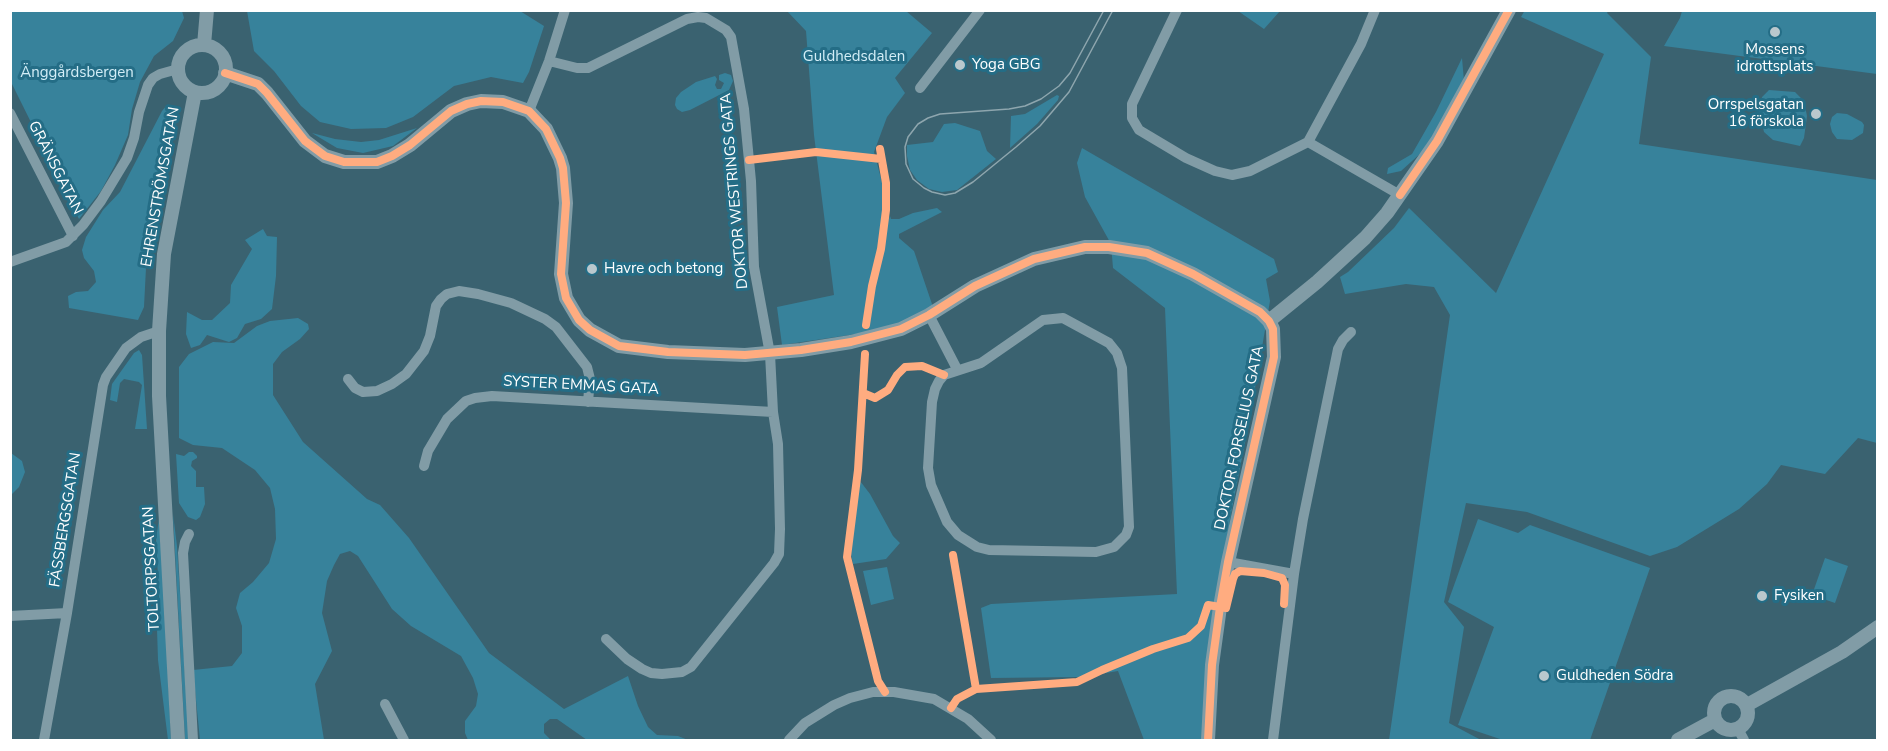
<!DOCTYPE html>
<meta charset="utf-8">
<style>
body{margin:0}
#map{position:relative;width:1888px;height:751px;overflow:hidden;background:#3a6270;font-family:"Nunito Sans",sans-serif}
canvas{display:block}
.frame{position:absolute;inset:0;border:12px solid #fff;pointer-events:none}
</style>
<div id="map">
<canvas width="1888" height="751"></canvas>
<div class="frame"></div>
</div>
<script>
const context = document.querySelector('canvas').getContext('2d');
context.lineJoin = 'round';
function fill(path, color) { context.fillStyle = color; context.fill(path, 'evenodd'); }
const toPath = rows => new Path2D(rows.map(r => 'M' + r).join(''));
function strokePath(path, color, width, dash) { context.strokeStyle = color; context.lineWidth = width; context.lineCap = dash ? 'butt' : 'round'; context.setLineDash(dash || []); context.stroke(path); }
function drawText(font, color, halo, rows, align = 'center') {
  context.font = font + ' "Nunito Sans",sans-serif'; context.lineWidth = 6; context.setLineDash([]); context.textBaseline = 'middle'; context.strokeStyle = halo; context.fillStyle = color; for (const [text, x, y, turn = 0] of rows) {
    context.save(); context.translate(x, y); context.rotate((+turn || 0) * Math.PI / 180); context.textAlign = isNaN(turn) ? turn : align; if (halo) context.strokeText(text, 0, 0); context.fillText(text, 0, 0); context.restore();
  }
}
fill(toPath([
 [11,10,182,11,184,18,173,41,154,56,140,82,132,109,128,135,115,165,101,191,79,219,11,82],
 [1525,10,1608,11,1607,13,1651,57,1639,144,1877,180,1877,443,1858,438,1825,474,1781,465,1767,484,1739,509,1677,547,1650,556,1527,512,1466,503,1444,602,1464,627,1449,723,1481,740,1389,740,1450,315,1434,287,1406,284,1345,294,1340,277,1348,272,1394,228,1409,208,1496,293,1604,54,1521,17],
 [247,11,520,11,544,26,529,72,523,83,491,77,454,86,413,117,386,128,351,129,320,122,301,106,274,71,254,51],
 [787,11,906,11,932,33,895,78,905,93,887,117,874,152,883,186,882,220,889,219,890,216,891,219,899,219,913,213,937,208,942,212,899,234,899,238,914,251,933,307,890,329,782,345,777,307,834,295,814,135,806,31],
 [1238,11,1280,11,1264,29],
 [1682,11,1877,11,1877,74,1664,46,1680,18],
 [1462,58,1464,81,1432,139,1422,152,1401,171,1387,174,1388,168,1412,154,1436,112],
 [725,73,731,75,733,81,729,90,690,110,682,112,677,109,675,105,676,98,681,92,696,82,715,76,717,79,715,85,717,89,721,89,724,83,719,80,719,75],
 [1769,90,1795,92,1804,101,1807,116,1804,138,1800,146,1773,140,1764,132,1759,111,1762,97],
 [1057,95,1059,96,1058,100,1037,124,1010,148,1011,116,1025,114],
 [167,105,173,106,174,123,164,155,147,248,144,307,138,320,69,308,68,296,76,292,88,291,96,282,94,271,84,258,82,250,86,237,103,210,120,192,162,111],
 [1837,113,1847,114,1862,122,1864,125,1863,133,1852,140,1837,139,1832,132,1830,124,1832,117],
 [955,123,980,131,987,151,996,159,957,190,942,192,929,189,917,180,910,170,907,156,907,145,933,142,944,124],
 [417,128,393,146,363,153,337,148,312,133,335,139,361,142,379,140],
 [1082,148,1274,259,1278,272,1266,279,1270,301,1250,417,1231,514,1209,650,1203,740,1144,740,1118,671,1081,677,991,678,981,608,991,604,1177,594,1165,308,1113,268,1111,244,1085,197,1077,163],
 [263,229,267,236,277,237,276,276,272,309,261,319,245,324,237,338,229,342,207,335,200,345,191,348,186,334,187,312,202,320,212,320,230,303,231,285,252,249,245,240],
 [298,318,308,324,309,329,300,339,282,352,273,364,273,395,303,442,367,499,380,505,409,538,489,653,564,709,628,676,638,706,648,727,657,735,678,736,688,740,587,740,557,719,550,719,544,724,544,733,551,740,468,740,465,733,465,721,476,706,478,694,473,678,461,656,411,626,392,609,358,556,350,551,340,554,334,565,327,581,322,613,332,651,315,684,324,740,200,740,193,670,232,666,242,653,242,626,236,608,240,593,253,582,269,563,276,539,275,509,270,488,255,470,222,448,193,445,179,438,179,367,189,354,213,342,234,343,257,326,270,321],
 [139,350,142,355,147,429,135,429,142,385,139,382,124,379,120,383,117,402,110,400,112,384,134,353],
 [189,452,193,452,197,456,197,458,192,461,191,466,196,471,196,487,204,487,205,504,200,517,196,520,188,517,179,503,176,454,184,456],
 [11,453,22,461,25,472,19,487,11,495],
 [857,477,870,494,893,536,900,543,886,559,853,564,851,554],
 [173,514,177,546,189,740,185,740],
 [159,519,164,586,171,740,168,740,158,660,157,629,159,596,156,539],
 [1478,519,1518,533,1530,525,1650,568,1590,740,1503,740,1458,725,1494,627,1448,602],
 [1825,558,1848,566,1835,603,1812,595],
 [887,567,894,599,871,605,863,571]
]), '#37829b');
strokePath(toPath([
 [1177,10,1132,104,1132,118,1139,130,1186,158,1215,171,1232,175,1250,171,1308,142,1361,44,1375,10],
 [549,61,577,68,588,68,687,19,698,17,706,18,726,30,731,37,744,109,751,181,754,267,770,354,773,412,778,444,780,529,779,554,774,563,691,667,682,672,662,674,651,673,642,669,627,659,606,639],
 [920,88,980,10],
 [529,111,549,61,565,10],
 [10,113,73,236],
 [1308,142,1400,195],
 [10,262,66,242,83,225,101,201,127,158,134,138,139,112,148,85,153,78,160,74,178,69],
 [929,315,957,369],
 [1063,318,1109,343,1117,353,1122,368,1129,527,1126,535,1114,547,1096,552,989,550,977,547,958,535,947,522,931,485,928,468,932,402,935,389,939,381,944,375,981,363,1043,320,1063,318],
 [348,379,355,388,363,392,377,391,392,384,406,374,424,351,430,336,436,306,441,299,447,294,459,291,478,294,511,303,545,319,556,327,587,367,590,379,588,402],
 [424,466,428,451,447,419,466,401,475,398,492,396,773,412],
 [189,534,185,542,183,553,193,740],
 [1228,562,1294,574],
 [10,616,67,613],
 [385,704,404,740],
 [1738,729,1744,740],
 [44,740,67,613,103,385,106,377,126,348,141,337,159,331],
 [789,740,805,723,834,705,850,698,873,692,894,692,934,699,968,719,991,740],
 [1273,740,1294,574,1303,519,1338,349,1343,340,1351,332]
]), '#819ca6', 10);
strokePath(toPath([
 [204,45,207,10],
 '178 69a24 24 0 1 1 48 0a24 24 0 1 1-48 0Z',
 [225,73,258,84,267,93,305,141,325,156,344,162,377,162,392,156,410,145,451,111,467,104,481,101,503,102,529,111,546,129,560,158,563,168,566,203,561,274,566,298,579,320,590,330,619,346,668,352,745,355,801,350,851,342,901,329,929,315,975,286,1034,259,1085,247,1109,247,1147,253,1193,274,1260,312,1269,321,1273,329,1274,357,1228,562,1220,607,1212,665,1208,740],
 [1269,321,1317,282,1365,238,1387,213,1437,141,1509,10],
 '1714 713a17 17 0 1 1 34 0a17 17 0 1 1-34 0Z',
 [1747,705,1842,652,1878,627],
 [178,740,159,396,159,331,164,254,195,92],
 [1678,740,1715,720]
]), '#819ca6', 14);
strokePath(toPath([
 [1104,10,1070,73,1059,86,1041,99,1025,106,1009,109,940,114,928,118,918,124,908,137,905,147,906,164,913,179,924,188,932,192,945,195,955,193,973,182,1016,147,1040,126,1069,92,1113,10]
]), '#8ea6ae', 1.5);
strokePath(toPath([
 [225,73,258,84,267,93,305,141,325,156,344,162,377,162,392,156,410,145,451,111,467,104,481,101,503,102,529,111,546,129,560,158,563,168,566,203,561,274,566,298,579,320,590,330,619,346,668,352,745,355,801,350,851,342,901,329,929,315,975,286,1034,259,1085,247,1109,247,1147,253,1193,274,1260,312,1269,321,1273,329,1274,357,1228,562,1220,607,1212,665,1208,740],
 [749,160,816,152,881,159],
 [1400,195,1437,141,1509,10],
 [866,325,872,286,881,249,886,210,886,183,880,149],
 [865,354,858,470,847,557,878,681,885,692],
 [863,393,875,398,888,390,897,375,905,367,922,366,944,375],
 [953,555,976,689],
 [951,708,957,699,976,689,1077,682,1102,670,1153,649,1188,638,1201,626,1208,605,1226,608,1233,579,1235,574,1240,571,1264,573,1282,578,1285,585,1284,604]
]), '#ffac80', 8);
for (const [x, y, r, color] of [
 [1775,32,6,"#bac8cd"],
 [960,65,6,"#bac8cd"],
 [1816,114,6,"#bac8cd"],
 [592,269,6,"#bac8cd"],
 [1762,596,6,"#bac8cd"],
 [1544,676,6,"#bac8cd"]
]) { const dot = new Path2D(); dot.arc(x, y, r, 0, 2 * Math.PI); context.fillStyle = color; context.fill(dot); strokePath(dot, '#246d86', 2); }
drawText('15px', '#fff', '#246d86', [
 ["Mossens",1775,50,"center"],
 ["idrottsplats",1775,67,"center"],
 ["Yoga GBG",972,65],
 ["Orrspelsgatan",1804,105,"right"],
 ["16 förskola",1804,122,"right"],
 ["Havre och betong",604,269],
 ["Fysiken",1774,596],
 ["Guldheden Södra",1556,676]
], 'left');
drawText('15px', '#d3eef7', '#246d86', [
 ["Guldhedsdalen",854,57],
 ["Änggårdsbergen",77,73]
]);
drawText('15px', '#fff', '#246d86', [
 ["GRÄNSGATAN",55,168,63],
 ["EHRENSTRÖMSGATAN",161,187,-80],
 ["DOKTOR WESTRINGS GATA",735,191,-95],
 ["SYSTER EMMAS GATA",581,386,3],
 ["DOKTOR FORSELIUS GATA",1240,438,-78],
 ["FÄSSBERGSGATAN",66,520,-81],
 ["TOLTORPSGATAN",152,569,-93]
]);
</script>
